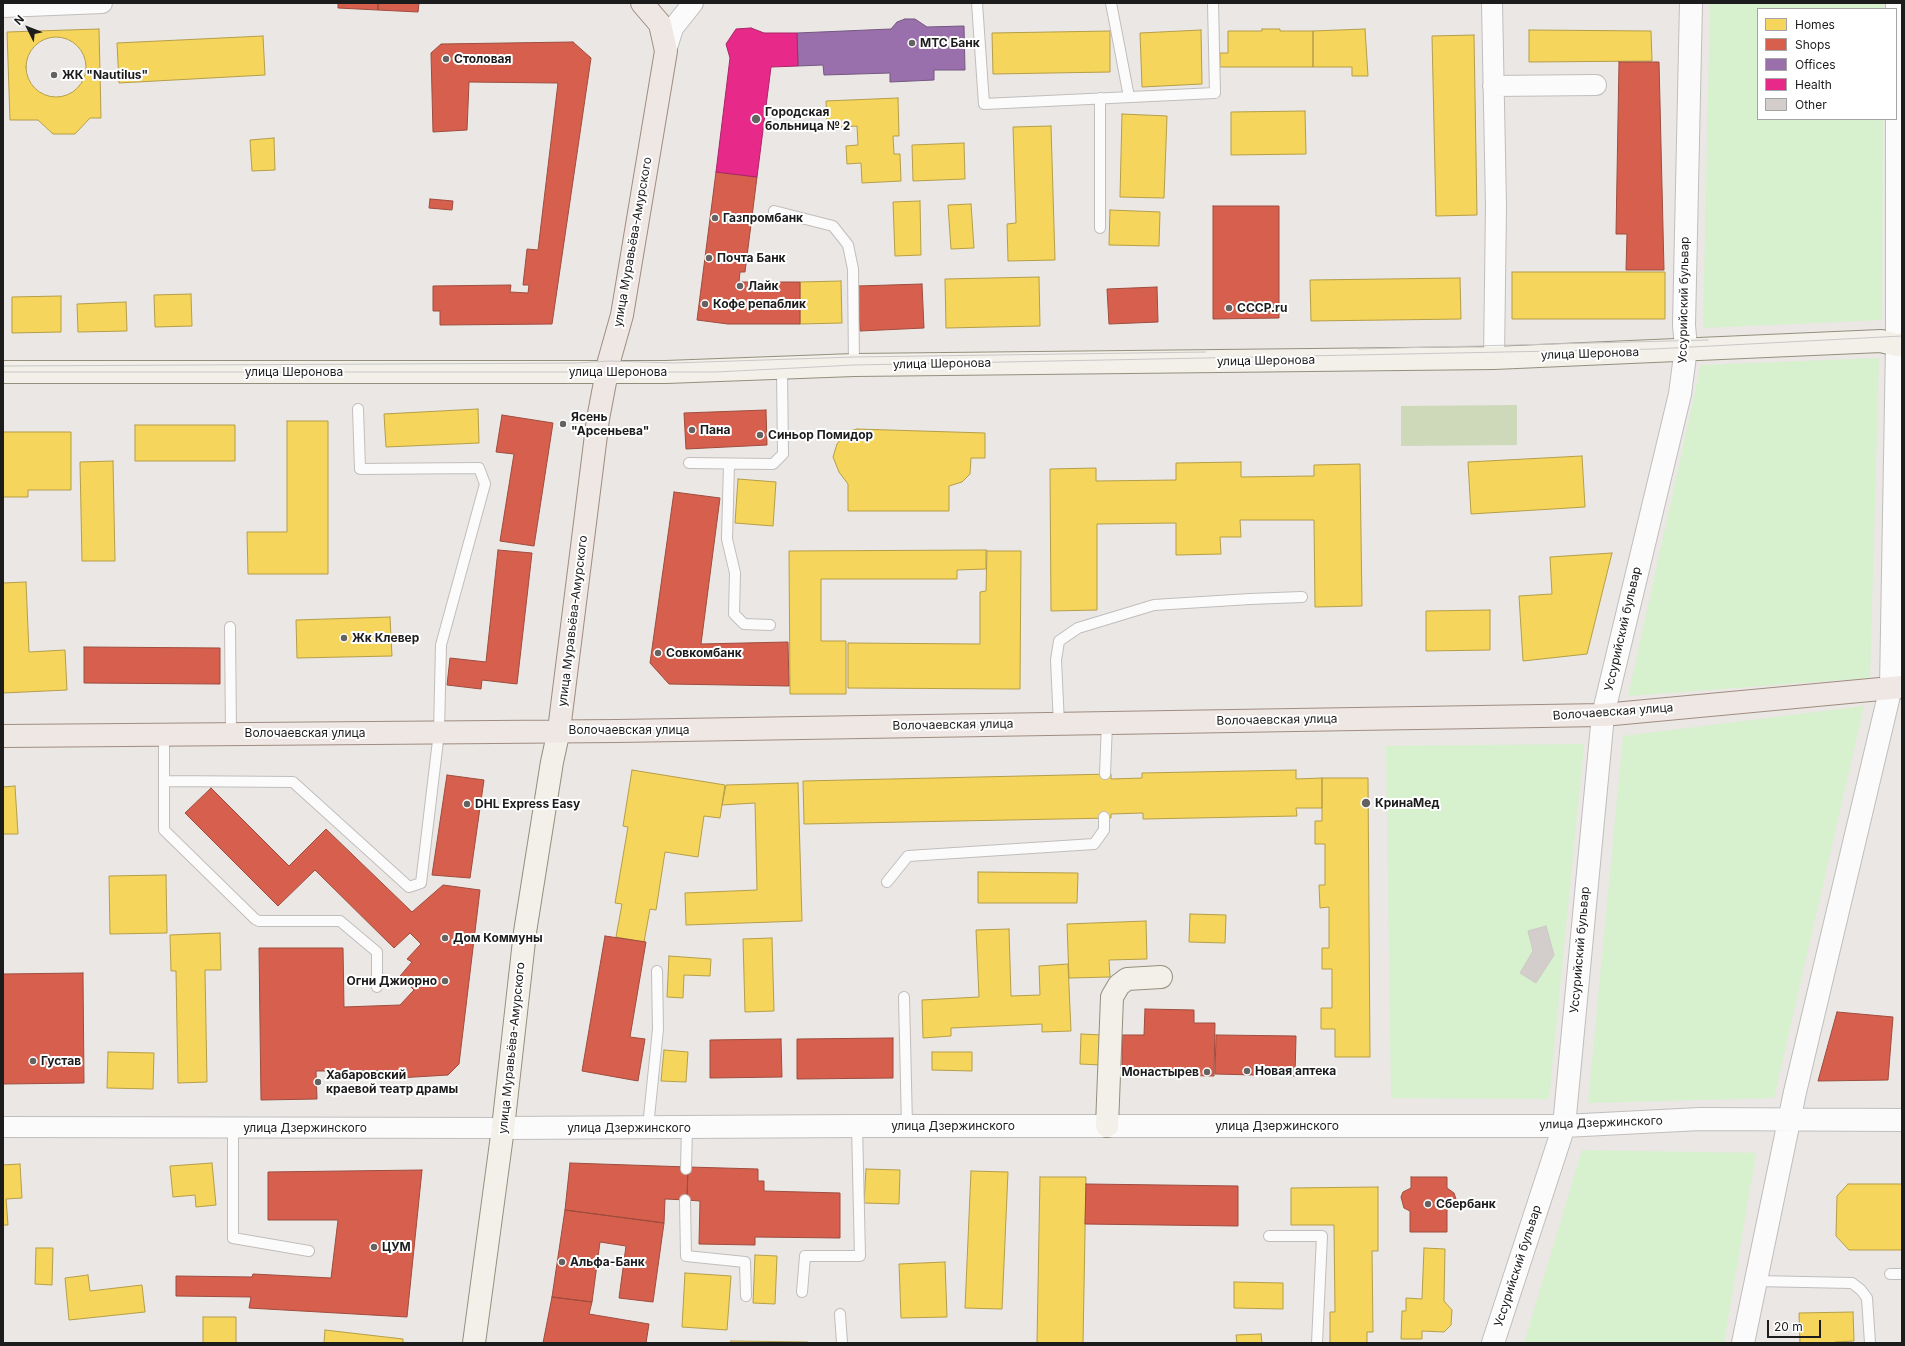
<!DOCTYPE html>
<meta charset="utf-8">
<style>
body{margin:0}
#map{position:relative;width:1905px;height:1346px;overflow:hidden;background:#eae7e4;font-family:Inter,sans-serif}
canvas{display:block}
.frame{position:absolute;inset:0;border:4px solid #1c1c1c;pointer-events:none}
.legend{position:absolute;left:1757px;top:8px;width:140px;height:112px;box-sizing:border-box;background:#fff;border:1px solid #a4a4a4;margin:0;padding:5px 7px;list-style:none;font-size:12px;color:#1c1c1c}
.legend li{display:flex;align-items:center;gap:8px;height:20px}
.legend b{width:20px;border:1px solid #a4a4a4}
.north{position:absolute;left:8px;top:8px;width:40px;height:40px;-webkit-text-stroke:3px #fff;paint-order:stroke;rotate:312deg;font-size:11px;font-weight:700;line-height:16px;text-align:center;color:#1c1c1c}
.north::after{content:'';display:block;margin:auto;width:14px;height:18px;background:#1c1c1c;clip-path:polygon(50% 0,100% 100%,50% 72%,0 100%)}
.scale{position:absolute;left:1767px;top:1320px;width:54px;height:18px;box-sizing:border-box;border:2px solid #1c1c1c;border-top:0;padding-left:5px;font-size:12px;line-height:14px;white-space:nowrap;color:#1c1c1c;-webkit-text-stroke:3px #fff;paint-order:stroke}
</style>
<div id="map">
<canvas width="1905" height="1346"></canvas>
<div class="frame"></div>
<ul class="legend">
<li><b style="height:11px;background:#f6d55c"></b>Homes</li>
<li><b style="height:11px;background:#d6604d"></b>Shops</li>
<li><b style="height:11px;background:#9970ab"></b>Offices</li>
<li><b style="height:11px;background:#e7298a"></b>Health</li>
<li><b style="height:11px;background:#d3cecc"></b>Other</li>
</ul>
<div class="north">N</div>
<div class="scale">20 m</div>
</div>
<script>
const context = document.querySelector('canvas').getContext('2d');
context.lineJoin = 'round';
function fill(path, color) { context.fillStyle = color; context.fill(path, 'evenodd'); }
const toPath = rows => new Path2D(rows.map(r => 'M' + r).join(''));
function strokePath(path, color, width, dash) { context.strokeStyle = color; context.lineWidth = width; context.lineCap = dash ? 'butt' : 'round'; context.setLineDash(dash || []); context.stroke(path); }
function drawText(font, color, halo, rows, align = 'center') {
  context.font = font + ' Inter,sans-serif'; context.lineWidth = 4; context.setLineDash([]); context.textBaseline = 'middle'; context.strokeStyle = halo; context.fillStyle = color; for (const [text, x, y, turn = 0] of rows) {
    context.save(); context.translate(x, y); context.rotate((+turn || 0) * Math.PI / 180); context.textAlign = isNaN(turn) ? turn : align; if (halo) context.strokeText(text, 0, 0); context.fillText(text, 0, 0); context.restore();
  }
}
fill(toPath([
 [1517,405,1517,445,1401,446,1401,406]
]), '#cdd9b9');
fill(toPath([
 [1710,3,1884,3,1884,9,1758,9,1758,119,1883,119,1882,320,1703,328],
 [1879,358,1870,678,1628,696,1701,365],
 [1864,706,1774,1098,1588,1103,1623,736],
 [1584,744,1549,1099,1391,1098,1386,746],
 [1582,1150,1756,1153,1724,1343,1524,1343]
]), '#d7f1ce');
const homes = toPath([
 [99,29,101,118,90,118,75,134,53,134,38,120,10,120,7,32,99,29],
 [1262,29,1280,29,1280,31,1313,31,1313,67,1220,67,1220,53,1228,53,1228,31,1262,31,1262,29],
 [1365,29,1368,76,1352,76,1352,67,1313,67,1313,31,1365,29],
 [1201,30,1202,84,1142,87,1140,33,1201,30],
 [1529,30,1651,31,1652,61,1529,62,1529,30],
 [1110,31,1110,72,993,74,992,33,1110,31],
 [1474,35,1477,215,1436,216,1432,36,1474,35],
 [263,36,265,75,119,83,117,43,263,36],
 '26 67a30 30 0 1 1 60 0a30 30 0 1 1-60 0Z',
 [898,98,899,136,893,136,894,154,900,154,901,181,862,183,861,163,847,164,846,146,858,145,857,126,827,128,826,101,898,98],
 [1305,111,1306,154,1231,155,1231,112,1305,111],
 [1122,114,1167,116,1164,198,1120,197,1122,114],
 [1051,126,1055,260,1008,261,1007,224,1016,223,1013,127,1051,126],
 [274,138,275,170,252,171,250,140,274,138],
 [964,143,965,179,913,181,912,145,964,143],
 [920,201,921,255,895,256,893,202,920,201],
 [971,204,974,248,951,249,948,205,971,204],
 [1110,210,1160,212,1159,246,1109,245,1110,210],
 [1512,272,1665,272,1665,319,1512,319,1512,272],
 [1039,277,1040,326,946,328,945,279,1039,277],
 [1460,278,1461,319,1311,321,1310,280,1460,278],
 [841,281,842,323,800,324,800,282,841,281],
 [191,294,192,326,155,327,154,295,191,294],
 [61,296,61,332,12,333,12,297,61,296],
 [126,302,127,331,78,332,77,304,126,302],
 [478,409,479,443,386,447,384,414,478,409],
 [287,421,328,421,328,574,248,574,247,532,287,532,287,421],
 [135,425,235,425,235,461,135,461,135,425],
 [857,429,985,433,985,458,971,458,970,474,962,482,949,486,949,511,848,511,848,484,839,472,833,457,837,444,847,432,857,429],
 [3,432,71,432,71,490,28,490,28,497,3,497,3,432],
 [1582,456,1585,507,1471,514,1468,462,1582,456],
 [113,461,115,561,82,561,80,462,113,461],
 [1241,462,1241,477,1314,476,1314,465,1360,464,1362,606,1315,607,1314,520,1240,520,1241,537,1220,537,1221,554,1176,555,1176,523,1097,524,1097,610,1051,611,1050,469,1096,468,1096,481,1176,480,1176,463,1241,462],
 [738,479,776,482,773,526,735,523,738,479],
 [986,550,986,569,957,570,957,579,821,579,821,641,846,641,846,694,790,694,789,551,986,550],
 [987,551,1021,551,1020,689,848,688,848,643,980,644,980,592,986,591,987,551],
 [1612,553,1587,654,1523,661,1519,596,1552,594,1550,557,1612,553],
 [26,582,29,652,65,650,67,690,3,693,3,583,26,582],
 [1490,610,1490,650,1426,651,1426,611,1490,610],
 [390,617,392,656,297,658,296,620,390,617],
 [632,770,725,785,720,818,704,816,698,857,665,852,656,910,650,909,644,942,616,937,622,904,615,903,628,827,623,826,632,770],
 [1296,770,1296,779,1322,778,1322,808,1296,808,1297,816,1143,819,1143,813,1111,814,1111,818,804,824,803,781,1111,774,1111,779,1142,778,1142,773,1296,770],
 [1322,778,1368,778,1370,1057,1335,1057,1335,1029,1321,1029,1321,1008,1332,1008,1332,969,1322,969,1322,948,1329,948,1329,907,1320,908,1319,885,1325,885,1325,844,1315,844,1315,821,1322,821,1322,778],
 [798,783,802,921,686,925,685,893,757,890,755,803,722,805,726,785,798,783],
 [15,786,18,834,3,834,3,787,15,786],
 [978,872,1078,873,1077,903,978,903,978,872],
 [166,875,167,933,110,934,109,876,166,875],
 [1190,914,1226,915,1225,943,1189,942,1190,914],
 [1146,921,1147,959,1109,960,1110,977,1069,978,1067,924,1146,921],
 [1009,929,1011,996,1040,995,1039,966,1068,964,1071,1031,1042,1032,1042,1024,951,1028,951,1036,923,1038,922,1000,979,997,976,930,1009,929],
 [220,933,221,970,205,970,207,1082,178,1083,176,971,171,971,170,935,220,933],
 [772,938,774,1011,745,1012,743,939,772,938],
 [669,956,711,959,710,976,684,975,683,998,667,997,669,956],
 [1081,1034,1102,1035,1101,1065,1080,1064,1081,1034],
 [664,1050,688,1052,686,1082,661,1081,664,1050],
 [108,1052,154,1053,153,1089,107,1088,108,1052],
 [932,1052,972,1052,972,1071,932,1070,932,1052],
 [212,1163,216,1205,196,1207,195,1195,173,1197,170,1166,212,1163],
 [20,1164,22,1198,6,1199,8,1225,3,1225,3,1165,20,1164],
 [866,1169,900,1170,899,1204,864,1203,866,1169],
 [971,1171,1008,1172,1002,1309,965,1308,971,1171],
 [1040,1177,1086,1177,1083,1343,1037,1343,1040,1177],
 [1848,1184,1902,1184,1902,1250,1849,1250,1836,1236,1837,1196,1848,1184],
 [1378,1187,1378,1251,1372,1251,1373,1332,1367,1332,1367,1343,1330,1343,1330,1312,1335,1312,1334,1225,1291,1225,1291,1188,1378,1187],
 [36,1248,53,1248,52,1285,35,1284,36,1248],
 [1424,1248,1445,1249,1444,1301,1452,1310,1451,1325,1444,1332,1422,1331,1422,1339,1401,1339,1402,1311,1406,1311,1406,1298,1422,1299,1424,1248],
 [755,1255,777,1256,775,1304,753,1303,755,1255],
 [945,1262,947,1317,901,1318,899,1264,945,1262],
 [685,1273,731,1276,727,1330,682,1327,685,1273],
 [88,1275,90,1291,142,1285,145,1312,69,1320,65,1278,88,1275],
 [1234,1282,1283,1283,1283,1309,1234,1308,1234,1282],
 [1853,1312,1854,1341,1835,1342,1835,1343,1800,1343,1799,1313,1853,1312],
 [203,1317,236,1317,236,1343,203,1343,203,1317],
 [325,1330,403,1339,403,1343,324,1343,325,1330],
 [1261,1334,1262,1343,1237,1343,1236,1335,1261,1334],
 [731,1341,808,1342,808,1343,730,1343,731,1341]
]);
fill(homes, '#f6d55c');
strokePath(homes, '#b59e49', 1);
const shops = toPath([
 [338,3,378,3,378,10,338,8,338,3],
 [378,3,419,3,418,12,378,10,378,3],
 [573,42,591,58,552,324,440,325,440,311,433,311,433,286,511,285,510,292,528,293,529,285,523,285,527,249,538,250,558,83,469,82,467,130,433,132,431,53,441,44,573,42],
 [1619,62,1659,62,1664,270,1626,270,1627,234,1616,234,1619,62],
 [716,172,757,177,745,272,740,272,739,282,800,282,800,324,728,324,697,320,716,172],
 [430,199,453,201,452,210,429,208,430,199],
 [1213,206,1279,206,1279,318,1213,319,1213,206],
 [922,284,924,328,860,331,858,286,922,284],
 [1157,287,1158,322,1109,324,1107,289,1157,287],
 [766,410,767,445,686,449,684,413,766,410],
 [502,415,553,423,534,546,500,541,514,454,496,452,502,415],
 [674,492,720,498,701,644,788,642,789,686,669,684,650,663,674,492],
 [498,550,532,553,517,684,482,680,481,689,447,685,450,658,486,662,498,550],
 [84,647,220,648,220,684,84,683,84,647],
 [447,775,484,780,470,878,432,875,447,775],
 [211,788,289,866,326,829,412,912,443,885,480,890,459,1064,448,1075,398,1078,398,1071,316,1071,317,1099,261,1100,259,948,343,948,344,1007,400,1005,414,990,400,976,412,962,407,959,421,944,410,933,394,948,315,870,278,906,185,813,211,788],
 [605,936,646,942,630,1037,645,1039,638,1081,582,1071,605,936],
 [83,973,84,1083,3,1084,3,974,83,973],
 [1145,1009,1194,1010,1194,1023,1215,1023,1214,1076,1122,1074,1122,1035,1144,1035,1145,1009],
 [1837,1012,1893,1017,1888,1080,1818,1081,1837,1012],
 [1216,1035,1296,1036,1295,1076,1215,1074,1216,1035],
 [893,1038,893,1078,797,1079,797,1039,893,1038],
 [781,1039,782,1077,710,1078,710,1040,781,1039],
 [570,1163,688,1167,687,1200,665,1199,664,1223,565,1210,570,1163],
 [688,1167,758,1169,758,1181,764,1181,764,1191,840,1193,840,1238,755,1237,755,1245,699,1244,700,1201,687,1200,688,1167],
 [422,1170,407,1317,249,1308,251,1297,176,1296,176,1276,252,1277,253,1274,331,1278,338,1220,268,1220,268,1172,422,1170],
 [1411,1177,1447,1177,1447,1188,1454,1193,1456,1199,1454,1205,1447,1210,1447,1232,1410,1232,1410,1211,1404,1208,1401,1197,1403,1192,1411,1188,1411,1177],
 [1086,1184,1238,1186,1238,1226,1085,1224,1086,1184],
 [565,1210,664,1223,653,1302,619,1298,626,1246,600,1242,592,1302,552,1297,565,1210],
 [552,1297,592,1302,589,1314,649,1324,646,1343,543,1343,552,1297]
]);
fill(shops, '#d6604d');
strokePath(shops, '#9e4c3e', 1);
const offices = toPath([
 [905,19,915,19,927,27,964,26,965,70,934,70,934,80,890,82,890,73,824,75,823,65,798,66,797,33,891,29,897,22,905,19]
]);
fill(offices, '#9970ab');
strokePath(offices, '#745780', 1);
const health = toPath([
 [751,28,764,33,797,33,798,66,771,67,757,177,716,172,730,58,726,44,736,29,751,28]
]);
fill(health, '#e7298a');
strokePath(health, '#aa2569', 1);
const building = toPath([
 [1546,926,1554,955,1536,983,1520,973,1533,951,1528,931,1546,926]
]);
fill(building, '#d3cecc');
strokePath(building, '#cdc8c5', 1);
const service = toPath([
 [977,3,984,104,1215,93,1213,3],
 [1111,3,1129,97],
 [774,211,833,226,848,245,853,269,854,365],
 [1100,228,1100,98],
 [689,463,773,464,783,454,782,369],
 [729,464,727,539,735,573,734,614,744,624,770,625],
 [230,627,231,734],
 [1059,724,1056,660,1059,641,1078,628,1154,605,1250,599,1302,597],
 [164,735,164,830,255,919,259,921,340,921,377,952,377,987],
 [1105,774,1107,723],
 [166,781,293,782,409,887,421,883,439,732,441,645,485,484,479,468,360,469,358,409],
 [887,882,908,856,1094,844,1104,830,1104,817],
 [904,997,907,1126],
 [648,1127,658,1029,657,971],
 [233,1128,233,1238,309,1251],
 [686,1169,687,1127],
 [685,1200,686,1256,745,1262,746,1296],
 [1269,1236,1322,1236,1317,1343],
 [1890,1274,1902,1274],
 [1756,1281,1852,1283,1861,1290,1867,1298,1870,1343],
 [802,1292,805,1256,860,1256,857,1126],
 [840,1314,842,1343]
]);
const minor = toPath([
 [1492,3,1496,206,1494,358],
 [3,7,102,3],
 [666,51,673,28,693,3],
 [1493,86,1596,85],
 [3,1127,503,1128]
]);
const tertiary = toPath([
 [503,1128,857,1126,1564,1126,1700,1119,1902,1120],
 [1493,1343,1564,1126,1603,715,1680,394,1686,348,1684,325,1691,3],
 [1743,1343,1795,1092,1891,687,1897,345,1897,3]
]);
const secondary = toPath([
 [3,372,666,372,854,365,1494,358,1881,341,1897,345,1902,344],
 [1107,1126,1112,997,1119,985,1127,979,1161,977],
 [474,1343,503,1128,525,932,552,762,559,730]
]);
const primary = toPath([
 [559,730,598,419,609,361,622,315,666,51,660,24,642,3],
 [3,736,617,731,1603,715,1902,687]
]);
strokePath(service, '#c0bebd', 12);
strokePath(minor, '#c0bebd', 22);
strokePath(tertiary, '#c0bebd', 24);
strokePath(secondary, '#948f7d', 24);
strokePath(primary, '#a08d81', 24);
strokePath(service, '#fcfbfb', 10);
strokePath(minor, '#fcfbfb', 20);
strokePath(tertiary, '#fcfbfb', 22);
strokePath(secondary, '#f2f0e9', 22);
strokePath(primary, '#efe7e3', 22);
strokePath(toPath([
 [1358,349,1708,340],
 [3,366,577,363,609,361,673,363,854,357,1206,352],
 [3,372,716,372,854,365,1654,349,1902,336]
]), '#c9c8c8', 1);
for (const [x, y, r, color] of [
 [912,43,4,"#646362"],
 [446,59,4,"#646362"],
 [54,75,4,"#646362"],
 [756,119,5,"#646362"],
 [715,218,4,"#646362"],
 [709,258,4,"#646362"],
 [740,286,4,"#646362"],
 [705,304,4,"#646362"],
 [1229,308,4,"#646362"],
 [563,424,4,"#646362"],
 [692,430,4,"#646362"],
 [760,435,4,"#646362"],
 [344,638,4,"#646362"],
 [658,653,4,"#646362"],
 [1366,803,5,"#646362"],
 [467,804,4,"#646362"],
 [445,938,4,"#646362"],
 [445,981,4,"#646362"],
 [33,1061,4,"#646362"],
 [1247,1071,4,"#646362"],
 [1207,1072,4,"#646362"],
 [318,1082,4,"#646362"],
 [1428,1204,4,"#646362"],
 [374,1247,4,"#646362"],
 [562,1262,4,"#646362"]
]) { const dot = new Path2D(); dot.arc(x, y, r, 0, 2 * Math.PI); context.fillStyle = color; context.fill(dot); strokePath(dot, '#fff', 1.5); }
drawText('bold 12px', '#1c1c1c', '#fff', [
 ["МТС Банк",920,43],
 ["Столовая",454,59],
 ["ЖК \"Nautilus\"",62,75],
 ["Городская",765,112],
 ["больница № 2",765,126],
 ["Газпромбанк",723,218],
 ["Почта Банк",717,258],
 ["Лайк",748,286],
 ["Кофе репаблик",713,304],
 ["СССР.ru",1237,308],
 ["Ясень",571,417],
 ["\"Арсеньева\"",571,431],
 ["Пана",700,430],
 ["Синьор Помидор",768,435],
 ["Жк Клевер",352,638],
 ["Совкомбанк",666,653],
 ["КринаМед",1375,803],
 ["DHL Express Easy",475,804],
 ["Дом Коммуны",453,938],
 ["Огни Джиорно",437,981,"right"],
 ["Густав",41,1061],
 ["Новая аптека",1255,1071],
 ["Монастырев",1199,1072,"right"],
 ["Хабаровский",326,1075],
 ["краевой театр драмы",326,1089],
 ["Сбербанк",1436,1204],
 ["ЦУМ",382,1247],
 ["Альфа-Банк",570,1262]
], 'left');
drawText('12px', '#1c1c1c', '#fff', [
 ["улица Муравьёва-Амурского",633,242,-80],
 ["Уссурийский бульвар",1684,300,-89],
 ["улица Шеронова",1590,354,-2],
 ["улица Шеронова",1266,361,-1],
 ["улица Шеронова",942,364,-1],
 ["улица Шеронова",294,372],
 ["улица Шеронова",618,372],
 ["улица Муравьёва-Амурского",573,621,-83],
 ["Уссурийский бульвар",1623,629,-77],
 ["Волочаевская улица",1613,712,-4],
 ["Волочаевская улица",1277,720,-1],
 ["Волочаевская улица",953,725,-1],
 ["Волочаевская улица",629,730],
 ["Волочаевская улица",305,733],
 ["Уссурийский бульвар",1580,950,-85],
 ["улица Муравьёва-Амурского",512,1048,-84],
 ["улица Дзержинского",1601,1123,-2],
 ["улица Дзержинского",953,1126],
 ["улица Дзержинского",1277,1126],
 ["улица Дзержинского",305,1128],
 ["улица Дзержинского",629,1128],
 ["Уссурийский бульвар",1518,1266,-72]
]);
</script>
